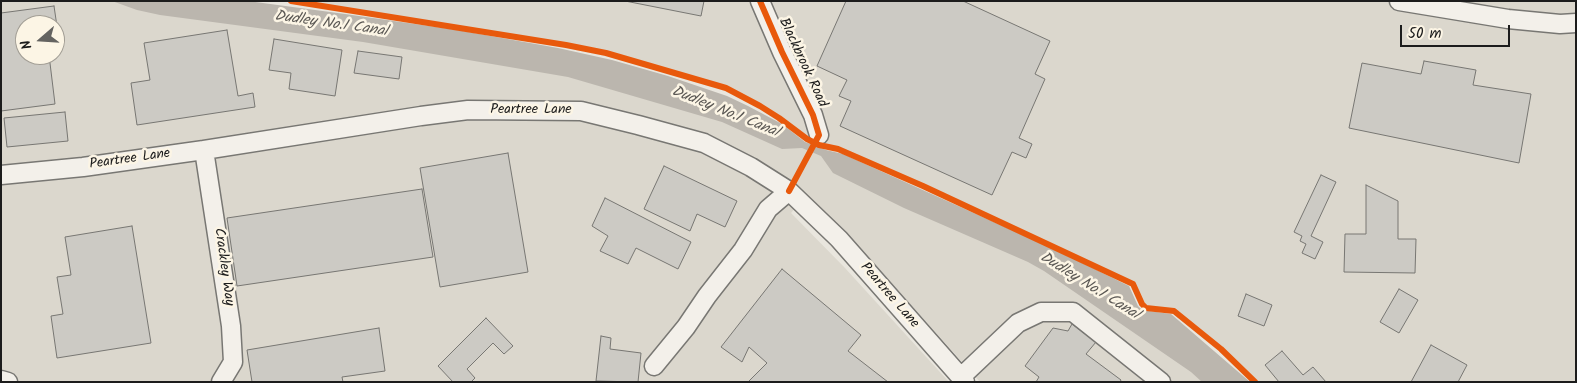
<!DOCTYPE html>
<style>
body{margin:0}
#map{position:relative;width:1577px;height:383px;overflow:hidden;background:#e9e6de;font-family:Kalam,sans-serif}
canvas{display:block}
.frame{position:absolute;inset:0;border:2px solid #1c1c1c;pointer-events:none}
.north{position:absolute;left:15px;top:15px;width:50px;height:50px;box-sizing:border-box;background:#fcf5e5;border:1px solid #a29e95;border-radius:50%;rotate:251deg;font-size:14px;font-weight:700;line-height:20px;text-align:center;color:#1c1c1c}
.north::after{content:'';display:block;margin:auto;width:18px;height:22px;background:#646360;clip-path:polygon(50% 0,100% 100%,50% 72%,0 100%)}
.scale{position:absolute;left:1400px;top:25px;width:110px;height:22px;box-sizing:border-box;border:2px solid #1c1c1c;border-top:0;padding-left:6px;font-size:15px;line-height:18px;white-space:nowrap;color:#1c1c1c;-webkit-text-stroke:4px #fcf5e5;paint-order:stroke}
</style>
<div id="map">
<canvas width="1577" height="383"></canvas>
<div class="frame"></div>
<div class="north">N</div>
<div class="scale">50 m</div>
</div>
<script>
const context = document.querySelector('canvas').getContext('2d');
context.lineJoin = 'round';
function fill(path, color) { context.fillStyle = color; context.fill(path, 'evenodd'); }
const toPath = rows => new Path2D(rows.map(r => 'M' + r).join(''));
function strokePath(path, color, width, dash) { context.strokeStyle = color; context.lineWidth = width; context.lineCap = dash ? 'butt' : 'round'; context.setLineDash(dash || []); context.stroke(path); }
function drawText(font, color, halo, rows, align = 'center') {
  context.font = font + ' Kalam,sans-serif'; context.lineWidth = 5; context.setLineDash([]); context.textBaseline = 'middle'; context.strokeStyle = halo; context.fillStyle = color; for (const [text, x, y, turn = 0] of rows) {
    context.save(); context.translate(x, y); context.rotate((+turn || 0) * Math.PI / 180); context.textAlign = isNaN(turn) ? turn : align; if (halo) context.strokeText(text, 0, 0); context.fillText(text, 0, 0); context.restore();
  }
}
fill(toPath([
 [1,1,167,1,441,41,724,109,977,227,1225,382,980,382,861,249,806,196,791,213,845,268,949,382,1,382],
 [25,25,55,25,55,55,25,55],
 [291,1,1576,1,1576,382,1255,382,1221,349,1174,311,1146,308,1142,304,1133,284,923,186,838,149,819,145,807,139,779,118,760,106,726,88,606,53,566,45]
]), '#dbd7cd');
fill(toPath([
 [112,1,248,1,345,14,457,30,558,48,612,60,668,76,727,96,748,106,782,124,805,142,826,150,843,154,1058,251,1129,286,1138,306,1142,310,1171,314,1250,382,1202,382,1191,372,1044,271,1028,262,904,208,833,173,821,156,802,148,782,149,722,122,568,77,363,42,160,15,137,10]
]), '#bbb6ae');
const building = toPath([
 [625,1,704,1,701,16,625,1],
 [846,1,963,1,1050,41,1035,74,1045,79,1019,138,1032,144,1026,158,1012,152,992,195,840,126,851,101,839,96,847,80,817,66,846,1],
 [54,6,59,40,55,41,55,25,25,25,25,55,49,55,55,104,1,111,1,13,54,6],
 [227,30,238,96,253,93,255,107,137,125,131,83,150,80,144,43,227,30],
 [274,39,342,50,335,96,289,89,291,73,269,70,274,39],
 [358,51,402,57,399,79,354,73,358,51],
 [1424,61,1476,70,1473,85,1531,94,1519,163,1349,128,1362,63,1421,74,1424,61],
 [65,112,68,141,7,147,4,118,65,112],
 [508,153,528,272,440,287,420,168,508,153],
 [664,166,737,201,725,227,697,214,690,231,644,209,664,166],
 [1321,175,1336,182,1311,236,1323,242,1315,259,1302,253,1306,244,1300,241,1302,236,1294,232,1321,175],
 [1366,185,1398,201,1398,239,1416,239,1415,273,1344,272,1345,234,1366,234,1366,185],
 [422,189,433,257,237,286,227,218,422,189],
 [605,198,691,242,678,269,636,248,628,264,600,251,608,236,592,226,605,198],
 [132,226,151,343,57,358,51,316,63,314,57,277,71,275,65,237,132,226],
 [782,269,861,335,848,351,888,382,748,382,767,363,749,347,742,362,721,347,782,269],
 [1399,289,1418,300,1399,333,1380,322,1399,289],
 [1246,294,1272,305,1264,326,1238,316,1246,294],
 [486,318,513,346,504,354,493,343,467,369,475,378,471,382,453,382,438,366,486,318],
 [1072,324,1096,342,1086,354,1121,380,1120,382,1036,382,1039,377,1025,366,1053,328,1068,331,1072,324],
 [379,328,385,371,342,377,343,382,252,382,247,350,379,328],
 [601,336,611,338,610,349,641,353,638,382,596,381,601,336],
 [1431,345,1467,365,1458,382,1411,382,1431,345],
 [1282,351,1303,375,1313,367,1326,382,1279,382,1265,365,1282,351]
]);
fill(building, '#cccac4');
strokePath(building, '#787773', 1);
const minor = toPath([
 [760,1,782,52,813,115,819,135],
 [1399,1,1508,19,1560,24,1576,23],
 [204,150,231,326,233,362,221,382],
 [1,175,83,167,204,150,421,116,468,110,581,111,638,125,704,143,751,167,789,191,839,239,965,382],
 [654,366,686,327,707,296,743,250,768,209,789,191],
 [961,377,1018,323,1041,312,1073,312,1161,382],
 [1,380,8,382]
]);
strokePath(minor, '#787773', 21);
strokePath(minor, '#f3f0ea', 18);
strokePath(toPath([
 [291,1,566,45,606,53,726,88,760,106,779,118,807,139,819,145,838,149,923,186,1133,284,1142,304,1146,308,1174,311,1221,349,1255,382],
 [760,1,782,52,813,115,819,135,789,191]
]), '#e8590c', 6);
drawText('14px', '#1c1c1c', '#fcf5e5', [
 ["Blackbrook Road",802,63,65],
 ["Peartree Lane",531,111],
 ["Peartree Lane",130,160,-8],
 ["Crackley Way",223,267,82],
 ["Peartree Lane",889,296,49]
]);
drawText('italic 15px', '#5b5854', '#fcf5e5', [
 ["Dudley No.1 Canal",331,25,8],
 ["Dudley No.1 Canal",725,113,22],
 ["Dudley No.1 Canal",1089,287,32]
]);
</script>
